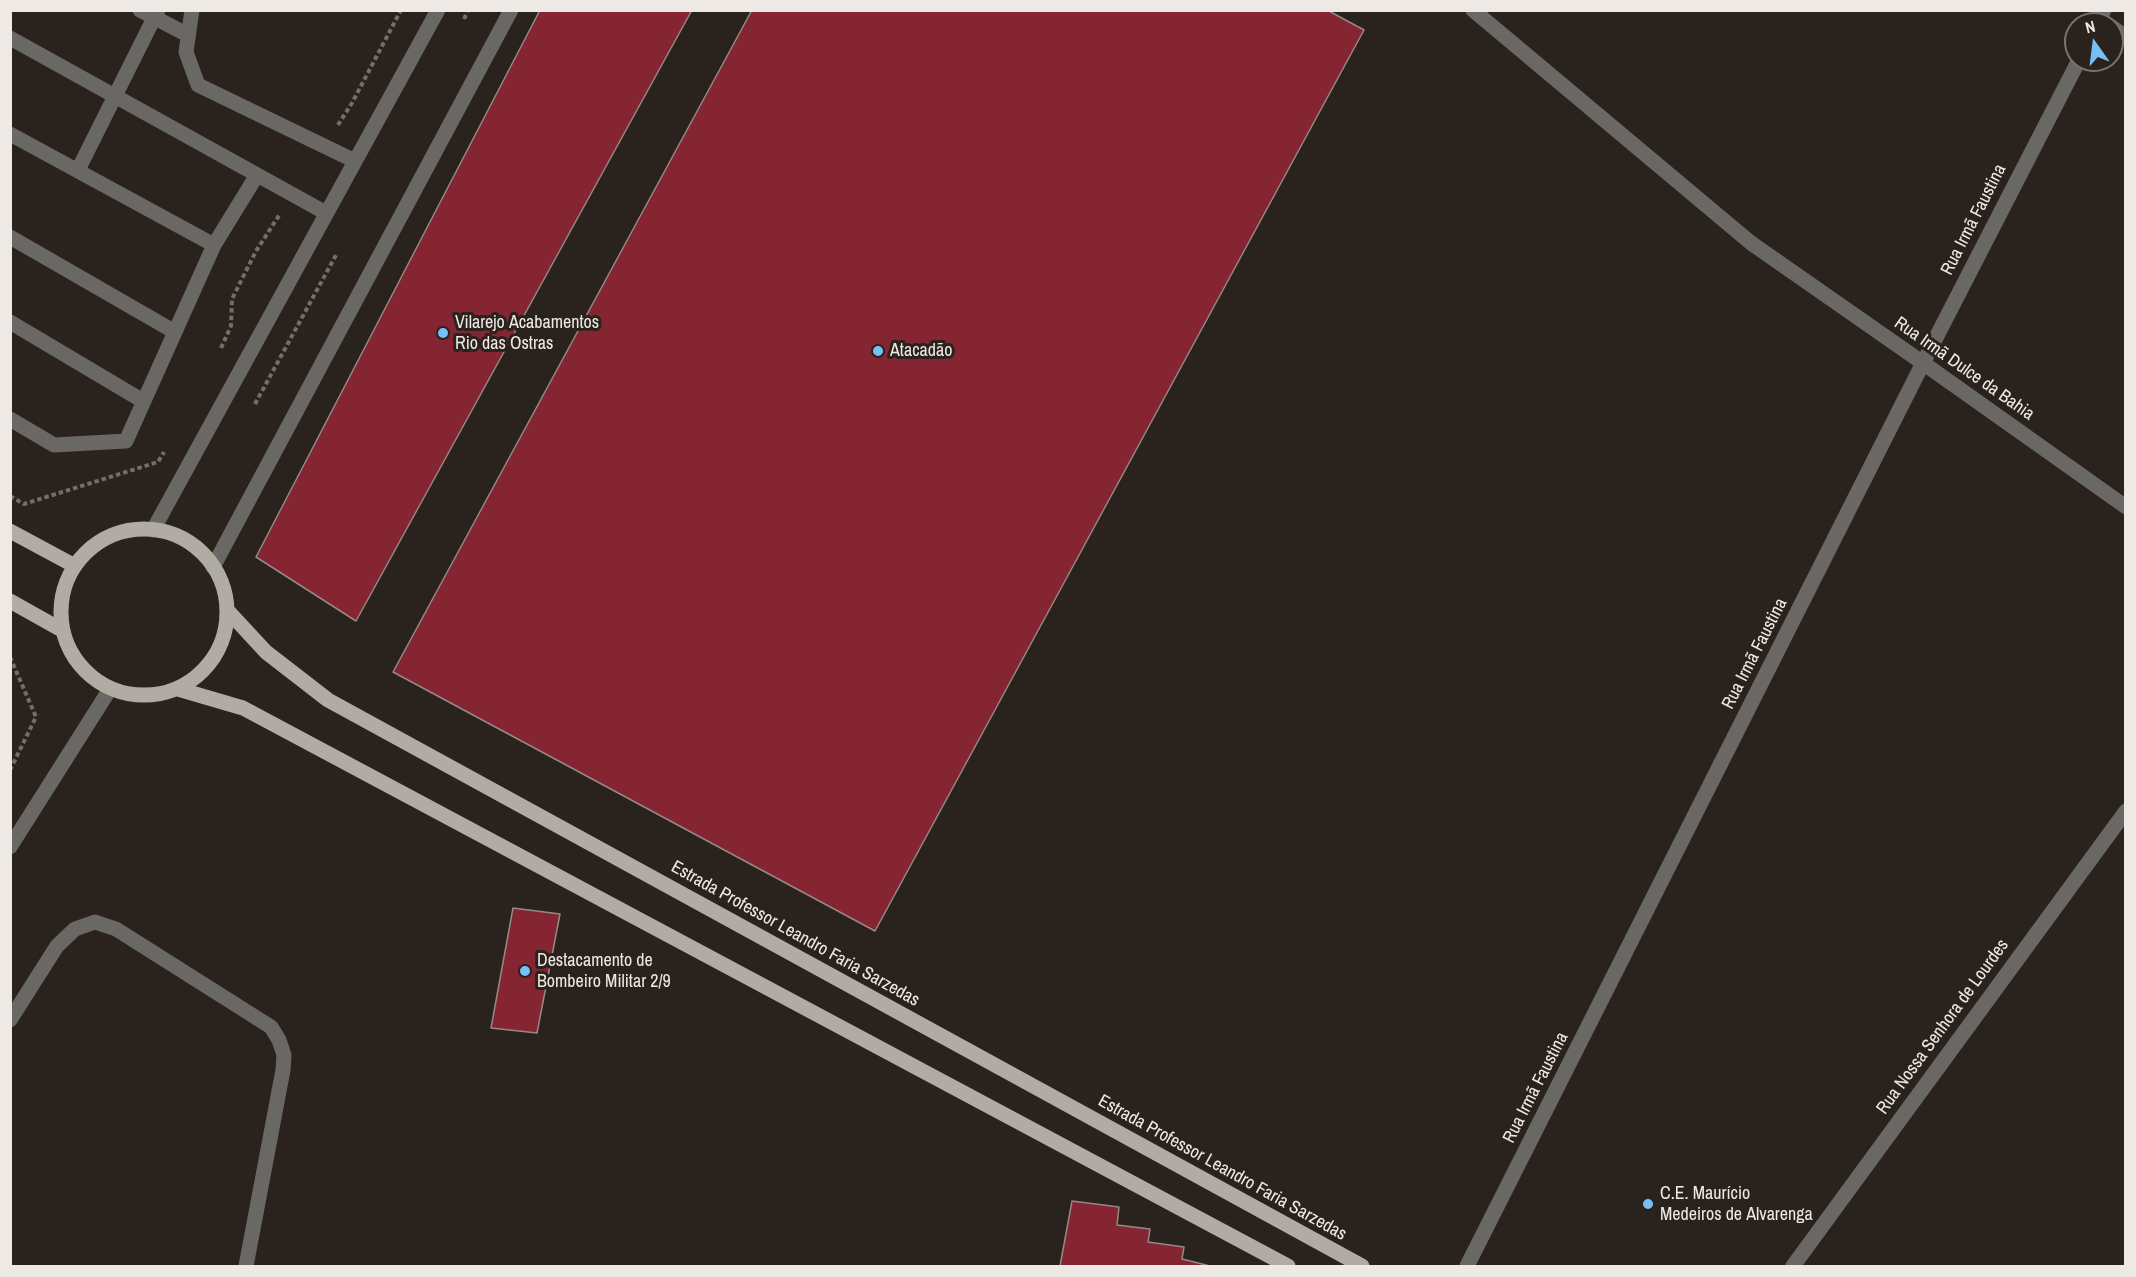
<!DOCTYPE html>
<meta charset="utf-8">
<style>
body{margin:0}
#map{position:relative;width:2136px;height:1277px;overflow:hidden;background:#2a221d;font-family:"Archivo Narrow",sans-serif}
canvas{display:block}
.frame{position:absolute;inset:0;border:12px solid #efe9e6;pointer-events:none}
.north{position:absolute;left:2064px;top:12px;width:60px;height:60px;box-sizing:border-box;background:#2a221d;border:2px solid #79726d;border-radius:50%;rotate:346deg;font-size:16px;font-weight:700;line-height:24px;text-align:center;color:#efe9e6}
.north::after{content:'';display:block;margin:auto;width:21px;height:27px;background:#76c0f7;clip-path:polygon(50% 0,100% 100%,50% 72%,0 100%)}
</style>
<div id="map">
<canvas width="2136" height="1277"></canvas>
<div class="frame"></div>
<div class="north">N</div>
</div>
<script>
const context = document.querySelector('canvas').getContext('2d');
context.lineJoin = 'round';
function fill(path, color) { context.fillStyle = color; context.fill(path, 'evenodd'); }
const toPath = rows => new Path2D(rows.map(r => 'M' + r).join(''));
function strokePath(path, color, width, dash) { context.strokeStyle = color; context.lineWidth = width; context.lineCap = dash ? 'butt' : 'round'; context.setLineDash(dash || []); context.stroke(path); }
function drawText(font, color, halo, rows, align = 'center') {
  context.font = font + ' "Archivo Narrow",sans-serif'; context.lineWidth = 6; context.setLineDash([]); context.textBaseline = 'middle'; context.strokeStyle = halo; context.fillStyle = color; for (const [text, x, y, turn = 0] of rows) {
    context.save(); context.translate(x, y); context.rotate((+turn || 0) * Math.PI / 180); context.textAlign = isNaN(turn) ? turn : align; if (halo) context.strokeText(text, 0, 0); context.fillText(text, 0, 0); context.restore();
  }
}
const building = toPath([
 [540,10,692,10,356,621,256,557,540,10],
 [752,10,1327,10,1364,30,875,931,393,672,752,10],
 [513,908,560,914,537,1033,491,1028,513,908],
 [1072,1201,1119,1207,1117,1225,1150,1229,1148,1242,1184,1247,1182,1259,1210,1266,1060,1266,1072,1201]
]);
fill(building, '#842531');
strokePath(building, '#958989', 1.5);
strokePath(toPath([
 [464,19,468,10],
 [338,125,352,103,401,10],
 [221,348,231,326,232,299,256,251,280,214],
 [255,404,336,255],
 [10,496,24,504,158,462,164,452],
 [10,657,36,717,10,770]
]), '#746d69', 4, [4.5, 3]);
strokePath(toPath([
 [140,10,188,35],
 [192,10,186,52,198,85,355,161],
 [1473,10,1751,243,1923,363,2126,507],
 [2097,24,2104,10],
 [2112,27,2126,37],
 [10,38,326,213],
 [10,134,214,245],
 [78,170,158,10],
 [10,237,175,332],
 [10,322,143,401],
 [10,419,54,445,126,441,214,245,257,175],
 [153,530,438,10],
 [213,567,511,10],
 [10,847,110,689],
 [10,1020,57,946,75,929,95,922,116,929,271,1027,279,1040,284,1055,283,1070,246,1266],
 [1467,1266,1923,363,2079,60],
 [1793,1266,2126,811]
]), '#6a6864', 15);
strokePath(toPath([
 '61 612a83 83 0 1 1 166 0a83 83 0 1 1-166 0Z',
 [10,531,75,566],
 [10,601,60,629],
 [228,611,266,652,328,700,1362,1266],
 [178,689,243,708,1288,1266]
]), '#b0aca4', 15);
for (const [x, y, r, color] of [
 [443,333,6,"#76c0f7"],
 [878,351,6,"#76c0f7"],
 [525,971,6,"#76c0f7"],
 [1648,1204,6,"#76c0f7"]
]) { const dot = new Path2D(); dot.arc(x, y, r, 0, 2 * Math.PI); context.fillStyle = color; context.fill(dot); strokePath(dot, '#2a221d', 2); }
drawText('18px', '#efe9e6', '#2a221d', [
 ["Rua Irmã Faustina",1974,220,-63],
 ["Rua Irmã Dulce da Bahia",1964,369,35],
 ["Rua Irmã Faustina",1755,654,-63],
 ["Estrada Professor Leandro Faria Sarzedas",795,934,29],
 ["Rua Nossa Senhora de Lourdes",1943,1027,-54],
 ["Rua Irmã Faustina",1536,1088,-63],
 ["Estrada Professor Leandro Faria Sarzedas",1222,1168,29]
]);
drawText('18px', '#efe9e6', '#2a221d', [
 ["Vilarejo Acabamentos",455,323],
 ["Rio das Ostras",455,344],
 ["Atacadão",890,351],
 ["Destacamento de",537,961],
 ["Bombeiro Militar 2/9",537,982],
 ["C.E. Maurício",1660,1194],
 ["Medeiros de Alvarenga",1660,1215]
], 'left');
</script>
